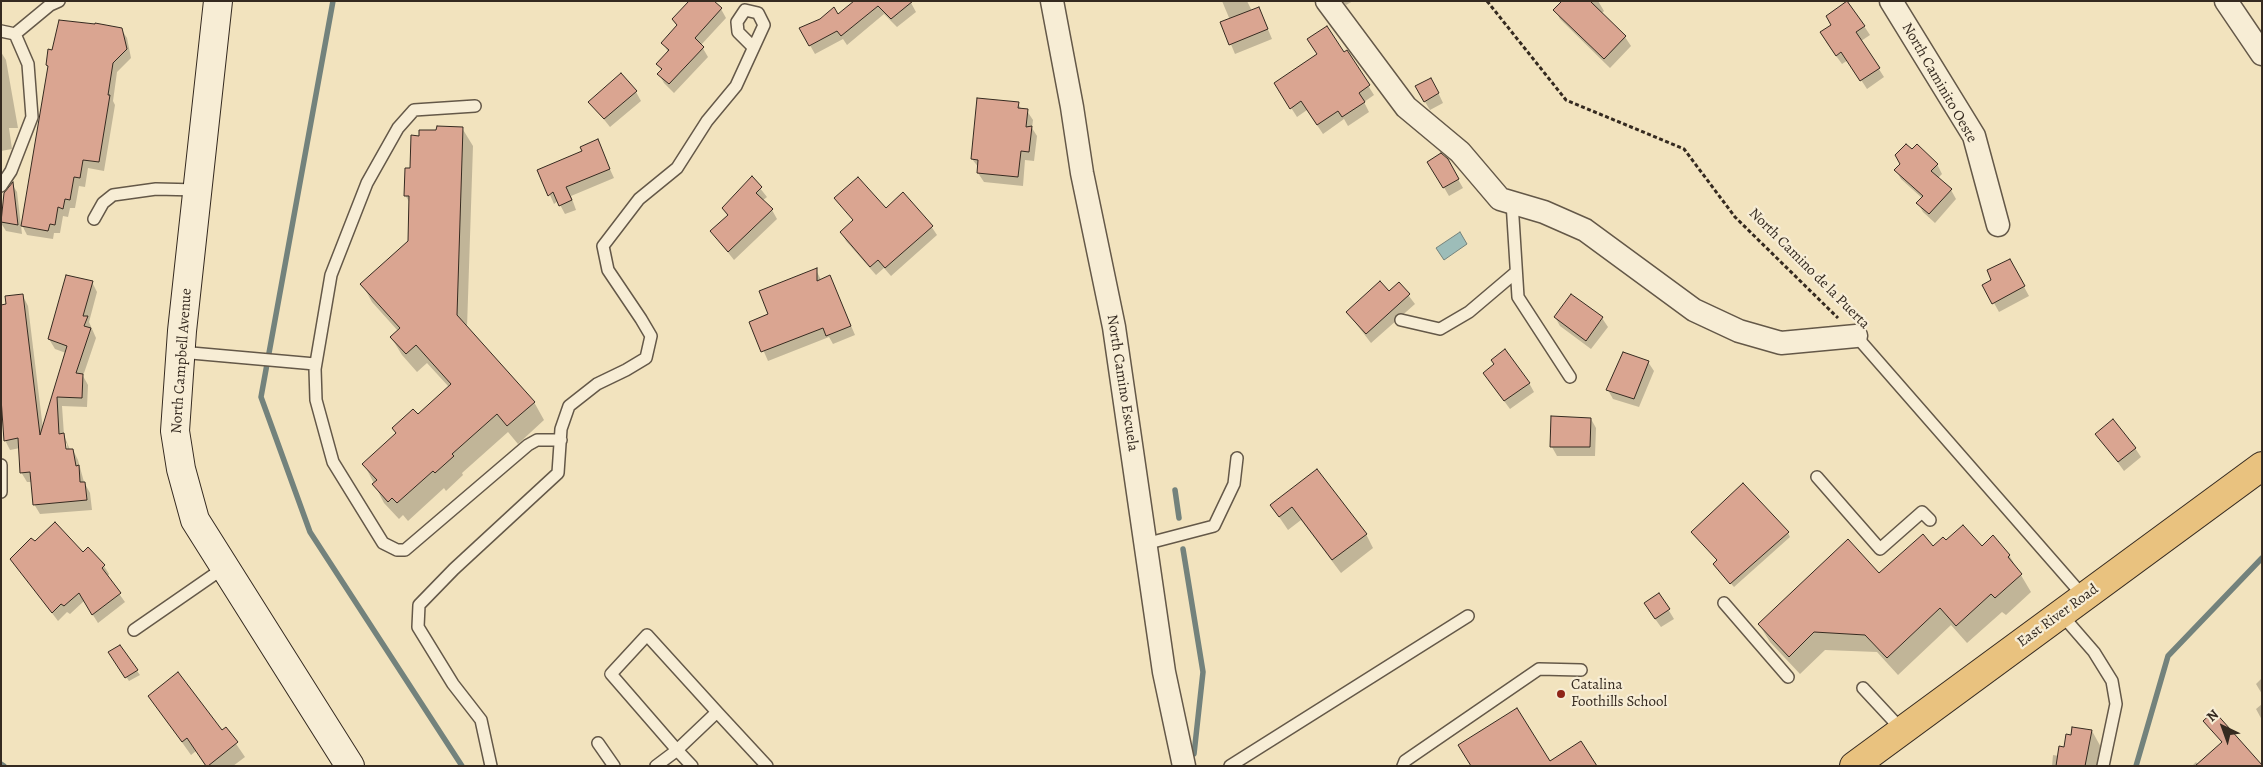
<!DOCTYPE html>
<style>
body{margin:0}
#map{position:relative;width:2263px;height:767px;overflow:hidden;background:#f2e3be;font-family:Alegreya,serif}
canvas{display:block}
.frame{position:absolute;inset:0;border:2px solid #352a20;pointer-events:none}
.north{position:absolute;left:2198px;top:702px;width:50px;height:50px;-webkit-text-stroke:4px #f7edd5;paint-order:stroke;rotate:318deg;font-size:14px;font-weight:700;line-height:20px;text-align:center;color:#352a20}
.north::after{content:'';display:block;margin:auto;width:18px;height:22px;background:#352a20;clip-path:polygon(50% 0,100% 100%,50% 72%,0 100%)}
</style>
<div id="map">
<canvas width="2263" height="767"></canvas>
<div class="frame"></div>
<div class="north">N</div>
</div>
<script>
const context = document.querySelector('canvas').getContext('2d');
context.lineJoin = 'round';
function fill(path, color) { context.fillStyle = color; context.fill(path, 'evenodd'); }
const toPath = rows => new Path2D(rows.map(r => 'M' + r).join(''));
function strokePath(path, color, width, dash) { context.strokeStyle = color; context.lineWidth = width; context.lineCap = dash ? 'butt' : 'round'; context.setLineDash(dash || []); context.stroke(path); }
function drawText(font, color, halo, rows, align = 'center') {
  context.font = font + ' Alegreya,serif'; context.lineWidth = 4.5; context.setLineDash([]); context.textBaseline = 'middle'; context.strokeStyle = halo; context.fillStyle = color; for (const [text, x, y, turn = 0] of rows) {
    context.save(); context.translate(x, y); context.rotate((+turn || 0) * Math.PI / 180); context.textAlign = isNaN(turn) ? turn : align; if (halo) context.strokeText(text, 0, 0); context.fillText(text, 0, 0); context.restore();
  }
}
const water = toPath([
 [1460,232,1467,244,1444,260,1436,248,1460,232]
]);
fill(water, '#9dbdb9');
strokePath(water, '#73827c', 1);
fill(toPath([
 [712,1,721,9,726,18,701,45,708,57,674,93,664,83,659,74,662,70,658,64,668,52,663,43,677,26,673,20],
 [856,1,910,1,916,12,897,27,884,14,847,45,843,39,815,54,800,28,838,16],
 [1222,1,1247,1,1252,11,1259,8,1272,39,1235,54,1222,23,1230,20],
 [1342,1,1353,1,1346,5],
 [1563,1,1598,1,1604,11,1601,14,1625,37,1631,46,1610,68,1560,19,1555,10],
 [1848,2,1870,35,1861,41,1884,77,1867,89,1848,60,1842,64,1826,42,1832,25,1827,16],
 [121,29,127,38,131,58,117,72,113,101,115,105,104,171,88,168,85,187,79,186,75,208,70,208,68,217,63,216,60,233,54,233,53,239,27,235,22,225,49,69,47,65,53,51],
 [1,52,6,60,18,128,9,128,12,149,1,151],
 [1347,52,1374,95,1364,102,1369,112,1348,126,1344,119,1323,134,1307,110,1297,117,1281,92,1318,55],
 [1416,87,1436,88,1443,103,1430,110],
 [636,92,641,101,610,127,590,102],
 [1018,104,1022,110,1027,111,1033,120,1032,128,1037,136,1034,161,1025,160,1023,186,984,182,978,173,979,168,972,159],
 [462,128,473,146,467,328,534,402,544,420,518,444,508,432,462,473,463,475,446,491,444,488,408,521,403,515,399,519,384,503,364,464,449,387,427,363,417,372,402,355,391,337,398,331,372,302,362,284,409,242,410,203,405,195,420,137],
 [597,141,614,178,571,196,576,210,565,214,558,201,554,204,539,170,584,152],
 [1912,151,1937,164,1942,174,1938,178,1951,190,1956,199,1935,223,1923,212,1918,203,1922,198,1901,179,1896,170],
 [1447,160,1463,188,1449,196,1429,162],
 [752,178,767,197,762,201,772,210,777,219,734,260,711,231,728,217,723,208],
 [12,184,17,192,22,234,6,231,1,223,6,193],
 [836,198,886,210,931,226,937,235,891,276,884,268,876,275,846,241,841,232,854,221],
 [2010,261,2029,296,1999,312,1984,285,1993,280],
 [816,270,821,280,830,277,855,335,833,344,829,337,768,361,751,322,770,315],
 [92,282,97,292,89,322,96,338,83,376,88,385,87,407,62,406,64,435,70,450,73,450,78,460,84,482,90,493,92,510,40,514,34,504,32,482,27,482,21,472,20,448,10,450,5,440,3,410,1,410,1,306,7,305,23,296,28,306,43,429,66,353,55,349,49,339],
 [64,441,67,444,68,455,66,456],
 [1399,283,1415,304,1371,343,1347,312,1389,293],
 [1571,295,1602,318,1608,327,1591,349,1560,326,1555,317],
 [1648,362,1654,371,1639,407,1613,399,1608,390],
 [1490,382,1529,383,1534,392,1510,409],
 [1591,419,1596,428,1595,456,1557,456,1552,447],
 [2097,434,2135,448,2141,457,2124,471],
 [1317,470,1366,534,1373,548,1341,573,1301,520,1288,530,1271,505],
 [1692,532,1788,533,1790,537,1734,587,1717,568,1718,561],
 [1946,542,1982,547,2009,555,2031,592,2006,615,2002,612,1967,643,1951,625,1898,675,1877,652,1825,650,1800,674,1770,642,1759,624,1879,574],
 [35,543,104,566,109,574,107,577,125,602,98,623,84,601,70,614,67,612,58,621,11,559],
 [1659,594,1674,619,1661,627,1650,612],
 [119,646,140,675,129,681,112,656],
 [2262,678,2262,694,2256,684],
 [149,696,222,732,226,729,245,757,233,766,206,766,196,751,191,755],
 [2262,704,2262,720,2256,709],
 [2205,721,2261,766,2192,766,2196,762,2198,764,2222,743],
 [2092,731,2102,749,2099,766,2052,766,2053,755,2059,756,2065,749]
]), '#0003');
strokePath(toPath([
 [333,1,261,397,310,532,462,766],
 [1175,490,1179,518],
 [1183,549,1203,672,1194,754],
 [1,764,4,766],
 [2136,766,2168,656,2262,558]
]), '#73827c', 5.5);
const building = toPath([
 [689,1,714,1,722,8,695,38,704,47,669,84,657,74,662,69,656,64,669,50,661,43,677,25,672,19,689,1],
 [854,1,913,1,891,19,878,6,841,36,837,31,809,46,799,28,820,19,834,7,838,14,854,1],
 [1562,1,1590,1,1626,36,1604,59,1553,10,1562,1],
 [1847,1,1865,26,1856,32,1880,68,1860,81,1841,52,1836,56,1820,32,1831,25,1826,16,1847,1],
 [1259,7,1268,29,1229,45,1220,22,1259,7],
 [59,20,95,24,95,23,122,28,127,49,113,63,108,95,110,95,99,162,83,160,80,178,74,177,70,200,65,199,63,209,58,207,55,225,50,224,48,231,21,226,48,66,46,65,48,49,52,50,59,20],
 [1327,26,1344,52,1347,50,1370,85,1359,93,1365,102,1342,117,1338,111,1317,125,1301,101,1290,109,1274,83,1317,54,1307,39,1327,26],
 [621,73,637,91,604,119,588,102,621,73],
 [1431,78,1439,93,1424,102,1415,86,1431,78],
 [977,98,1019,102,1018,108,1028,109,1026,127,1032,126,1029,152,1021,151,1018,177,977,173,978,160,971,159,977,98],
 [437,126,463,127,457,315,535,402,507,426,497,414,452,454,454,456,435,473,433,471,397,503,392,498,388,502,372,484,377,480,362,464,396,433,392,428,413,409,418,414,451,384,416,345,406,354,390,337,400,328,360,284,408,241,409,196,404,196,405,168,410,168,411,135,419,136,419,130,436,130,437,126],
 [598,139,610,169,566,187,572,200,559,206,553,192,548,196,537,170,582,151,580,147,598,139],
 [1906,144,1912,149,1917,144,1938,164,1931,171,1952,189,1929,214,1916,203,1923,196,1894,170,1900,164,1895,155,1906,144],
 [1441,153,1448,159,1459,179,1443,188,1427,162,1441,153],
 [752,176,762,187,756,193,773,209,728,252,710,231,728,215,722,208,752,176],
 [858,177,886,208,903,192,933,226,885,268,878,260,870,267,840,232,853,220,834,198,858,177],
 [13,182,18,225,1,222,4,193,13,182],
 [2010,259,2025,286,1992,304,1982,285,1991,280,1987,270,2010,259],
 [817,268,817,281,830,275,851,326,826,336,823,328,761,352,749,322,768,314,759,291,817,268],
 [66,275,93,281,83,316,88,316,84,326,91,328,76,373,83,374,82,398,57,397,59,434,64,433,66,449,73,449,76,466,79,465,80,482,85,482,87,500,33,505,30,472,20,473,18,438,4,441,1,398,1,305,6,304,5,296,23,294,40,435,67,346,48,339,66,275],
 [1380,281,1389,291,1399,282,1410,294,1366,334,1346,312,1380,281],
 [1571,294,1603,317,1586,341,1554,317,1571,294],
 [1505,349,1530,383,1504,401,1483,373,1494,364,1491,360,1505,349],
 [1623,352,1649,361,1634,399,1606,390,1623,352],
 [1551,416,1591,418,1590,447,1550,447,1551,416],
 [2113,419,2136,448,2118,462,2095,434,2113,419],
 [1317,469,1367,534,1332,560,1292,507,1279,517,1270,505,1317,469],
 [1743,483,1789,532,1730,584,1713,564,1717,560,1691,532,1743,483],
 [55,522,83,552,88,547,105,565,102,568,121,593,92,615,79,593,64,606,61,604,52,613,10,559,31,538,35,541,55,522],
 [1963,525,1982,546,1993,535,2010,555,2008,557,2022,574,1995,598,1991,594,1956,626,1940,608,1887,658,1865,635,1814,632,1789,657,1758,624,1848,539,1879,573,1923,534,1933,546,1943,537,1946,540,1963,525],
 [1659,593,1670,609,1655,619,1644,603,1659,593],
 [120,645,138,670,125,678,108,652,120,645],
 [178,672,222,730,226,727,238,742,208,766,206,766,187,738,182,742,148,696,178,672],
 [1517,708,1550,761,1581,741,1597,766,1471,766,1458,745,1517,708],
 [2214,711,2262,765,2262,766,2195,766,2222,742,2203,721,2214,711],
 [2072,727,2092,730,2085,766,2056,766,2059,746,2064,747,2066,734,2071,735,2072,727]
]);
fill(building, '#daa591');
strokePath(building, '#352a20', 1);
const service = toPath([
 [1,31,15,34],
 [475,106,414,110,398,128,367,183,331,275,315,369,316,400,333,462,383,543,397,550,405,550,528,445,537,440,561,440],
 [1,186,11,171,32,117,28,64,15,34,50,5,59,1],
 [1512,202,1518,297,1570,377],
 [94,219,103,203,113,195,156,189,198,190],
 [1401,320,1440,329,1469,312,1515,273],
 [1856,336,2085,598],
 [180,352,315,364],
 [1,465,1,492],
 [1817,477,1880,549,1922,512,1930,520],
 [1145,544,1214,526,1234,484,1237,458],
 [1724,603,1788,677],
 [2061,614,2094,652,2112,681,2116,704,2103,766],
 [134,630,225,567],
 [1863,688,1902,730],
 [717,712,767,766],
 [598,743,614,766],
 [491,766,481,720,453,684,418,627,419,605,454,569,558,473,561,429,569,406,597,384,626,370,646,358,651,336,641,319,608,270,603,246,639,199,677,168,707,121,736,86,764,25,758,13,745,10,737,22,738,32,753,47],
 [656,766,676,751,677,750,717,712,647,635,611,674,677,750,692,766],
 [1230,766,1468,616],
 [1403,766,1405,761,1539,669,1581,670]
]);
const minor = toPath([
 [1052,1,1072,107,1082,173,1114,327,1164,672,1184,766],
 [1327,1,1406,107,1460,152,1500,199,1544,212,1585,230,1694,310,1739,331,1781,343,1856,336],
 [1891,1,1974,136,1998,225],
 [2226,1,2262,54]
]);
const secondary = toPath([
 [218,1,182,331,175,431,181,469,195,520,350,766]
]);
const primary = toPath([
 [1854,766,2262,466]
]);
strokePath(service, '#645848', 14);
strokePath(minor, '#645848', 25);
strokePath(secondary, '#352a20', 30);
strokePath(primary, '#352a20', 30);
strokePath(toPath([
 [1487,1,1566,100,1684,149,1735,217,1838,318]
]), '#352a20', 3, [4, 2.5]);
strokePath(service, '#f7edd5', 11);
strokePath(minor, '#f7edd5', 22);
strokePath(secondary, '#f7edd5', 28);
strokePath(primary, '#e9c27f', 28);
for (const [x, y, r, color] of [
 [1561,694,5,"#8f2418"]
]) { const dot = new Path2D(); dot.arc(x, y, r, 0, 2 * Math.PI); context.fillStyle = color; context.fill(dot); strokePath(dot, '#f7edd5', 2); }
drawText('15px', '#352a20', '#f7edd5', [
 ["North Caminito Oeste",1939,83,60],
 ["North Camino de la Puerta",1809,269,45],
 ["North Campbell Avenue",182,361,-86],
 ["North Camino Escuela",1122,383,81],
 ["East River Road",2058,616,-36]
]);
drawText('15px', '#352a20', '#f7edd5', [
 ["Catalina",1571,685],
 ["Foothills School",1571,702]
], 'left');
</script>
